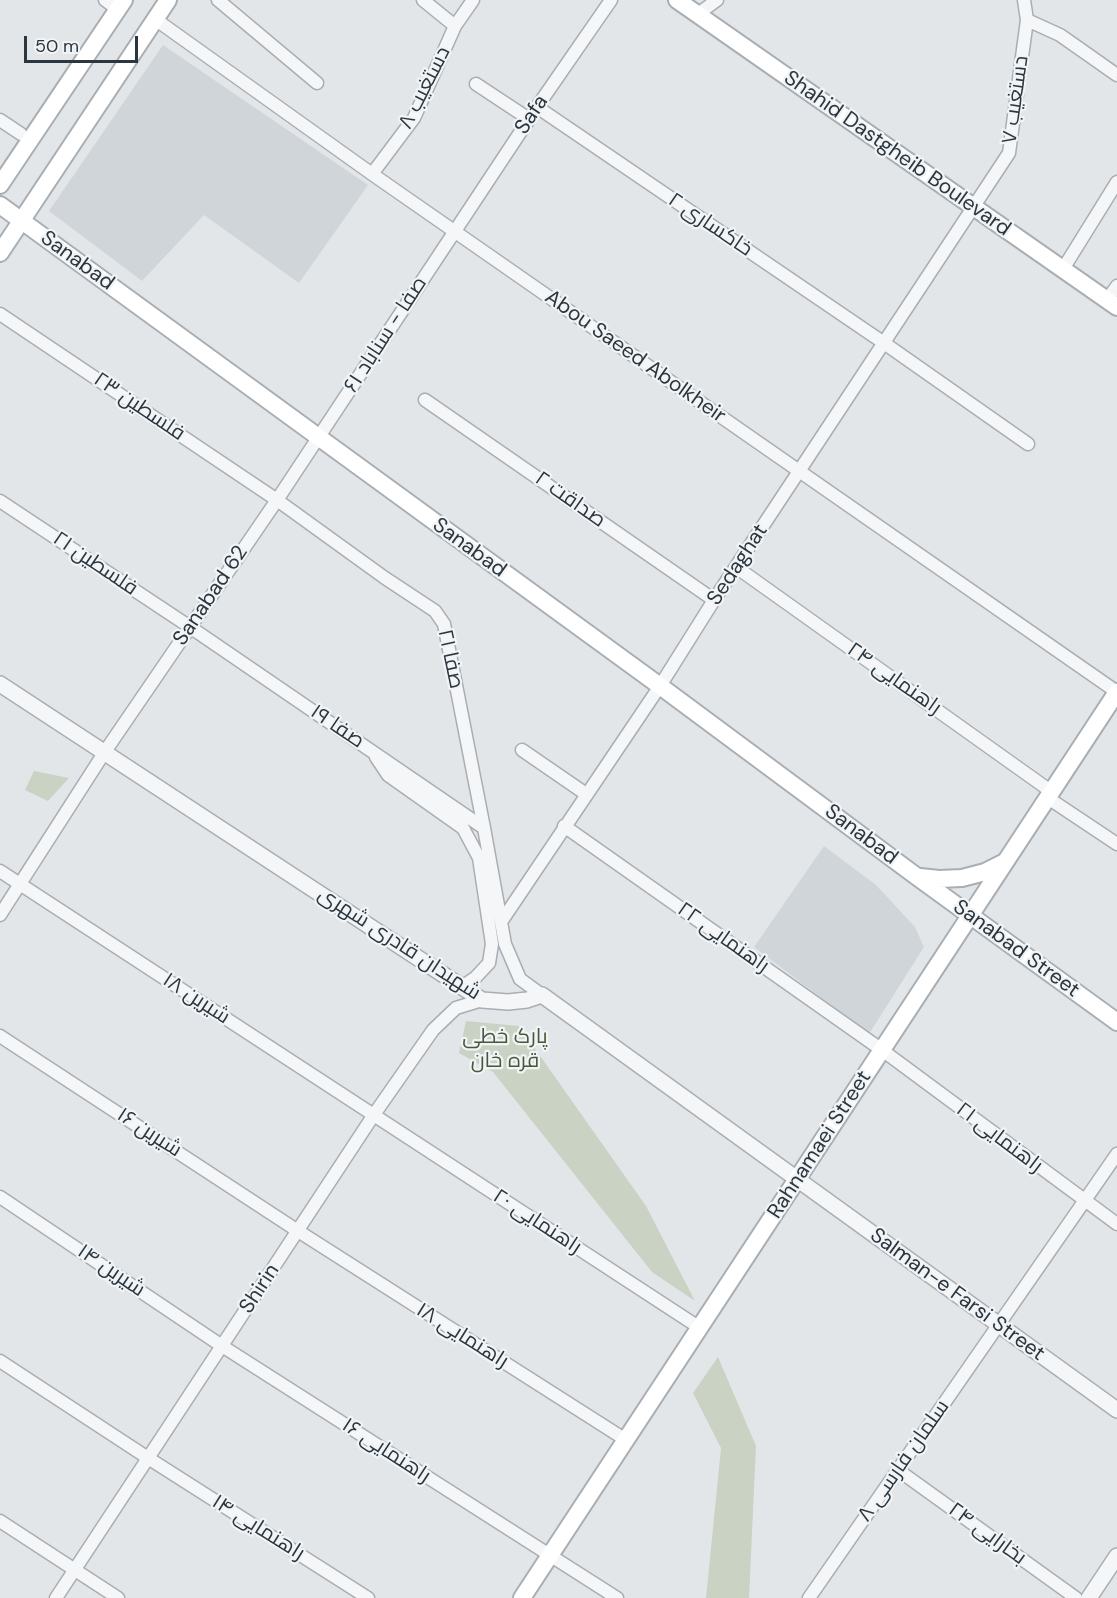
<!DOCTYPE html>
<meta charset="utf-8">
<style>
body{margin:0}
#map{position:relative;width:1117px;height:1598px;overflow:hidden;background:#e2e6e9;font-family:"DM Sans",sans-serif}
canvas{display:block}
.scale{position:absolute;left:24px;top:36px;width:114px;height:27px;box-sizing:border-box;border:3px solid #2c363f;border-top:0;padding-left:8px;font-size:18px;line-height:21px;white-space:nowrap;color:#2c363f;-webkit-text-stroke:4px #f1f4f6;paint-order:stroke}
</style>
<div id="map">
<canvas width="1117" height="1598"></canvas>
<div class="scale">50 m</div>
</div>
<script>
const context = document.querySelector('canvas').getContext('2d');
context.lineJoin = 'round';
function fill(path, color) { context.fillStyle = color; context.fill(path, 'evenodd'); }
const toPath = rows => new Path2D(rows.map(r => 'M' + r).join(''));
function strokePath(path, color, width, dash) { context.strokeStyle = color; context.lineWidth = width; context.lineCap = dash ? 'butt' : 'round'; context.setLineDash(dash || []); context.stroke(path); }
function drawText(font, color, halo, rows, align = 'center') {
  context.font = font + ' "DM Sans",Cairo,sans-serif'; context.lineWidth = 4.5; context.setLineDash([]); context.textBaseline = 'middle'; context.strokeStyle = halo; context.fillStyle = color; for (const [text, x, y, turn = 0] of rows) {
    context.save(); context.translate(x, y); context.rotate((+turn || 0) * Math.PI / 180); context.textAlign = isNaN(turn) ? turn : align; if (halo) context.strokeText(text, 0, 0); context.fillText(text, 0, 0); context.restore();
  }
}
fill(toPath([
 [163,45,368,185,299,283,204,215,142,281,49,211],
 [824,846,876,885,915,927,924,947,869,1034,754,947]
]), '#d0d5da');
fill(toPath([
 [34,771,69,778,48,801,25,790],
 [466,1021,519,1026,646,1206,695,1301,652,1272,493,1072,459,1053],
 [718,1357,756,1446,749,1598,706,1598,721,1448,693,1393]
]), '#cad2c4');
const minor = toPath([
 [105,0,117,9],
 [218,0,317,83],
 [423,0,455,26],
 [698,14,717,0],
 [155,19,372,174,1117,692],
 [1027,20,1060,35,1117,75],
 [476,84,529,119],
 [537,107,884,343,1028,444],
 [0,120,21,134],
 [372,174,414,118,455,26,473,0],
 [1063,269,1117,182],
 [1107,300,1117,286],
 [0,314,277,500,385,578,435,611,444,624,484,828,505,944,520,979,542,995],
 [425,400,714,600],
 [0,501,190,627,484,828],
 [736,567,1052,792],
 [522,750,586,794],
 [376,757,388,775,463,828,479,858,492,944,489,963,475,978,463,986],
 [1048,798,1117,844],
 [564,826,882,1050,1117,1224],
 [0,871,700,1328],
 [0,915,104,753,277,500,537,107,611,0],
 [501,922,660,686,714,600,1009,153,1027,20,1024,0],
 [0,1036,298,1231,626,1440],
 [0,1197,222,1346,617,1598],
 [0,1361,148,1458,368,1598],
 [898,1470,1076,1598],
 [0,1521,118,1598],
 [56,1598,373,1116,433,1030,456,1008,482,1000],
 [809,1598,1117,1154]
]);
const tertiary = toPath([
 [0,684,482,1000,508,1002,527,1000,542,995,1117,1410],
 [1089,1598,1117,1556]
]);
const secondary = toPath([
 [677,0,1117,307],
 [0,185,124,0],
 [0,205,660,686,916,876,1117,1022],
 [0,253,168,0],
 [920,877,939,879,962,878,985,872,1005,862],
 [522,1598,1117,692]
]);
strokePath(minor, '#a8aeb3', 15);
strokePath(tertiary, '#a8aeb3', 18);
strokePath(secondary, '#a8aeb3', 20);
strokePath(minor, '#f4f6f7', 12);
strokePath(tertiary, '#f4f6f7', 15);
strokePath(secondary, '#fff', 16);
drawText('21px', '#2c363f', '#f1f4f6', [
 ["دستغیب ۸",425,88,-63],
 ["دستغیب ۷",1016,100,-82],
 ["Safa",532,115,-56],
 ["Shahid Dastgheib Boulevard",897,154,35],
 ["خاکساری ۲",710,225,34],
 ["Sanabad",77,261,36],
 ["صفا - سناباد ۶۱",386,335,-57],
 ["Abou Saeed Abolkheir",635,357,35],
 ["فلسطین ۲۳",139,407,34],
 ["صداقت ۲",570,500,35],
 ["Sanabad",469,548,36],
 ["فلسطین ۲۱",95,564,34],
 ["Sedaghat",738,565,-57],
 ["Sanabad 62",211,596,-56],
 ["صفا ۲۱",450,659,78],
 ["راهنمایی ۲۴",894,679,35],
 ["صفا ۱۹",337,727,34],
 ["Sanabad",861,835,37],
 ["راهنمایی ۲۲",723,938,35],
 ["شهیدان قادری شهری",399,944,33],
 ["Sanabad Street",1016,949,36],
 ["شیرین ۱۸",196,999,33],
 ["شیرین ۱۶",149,1133,33],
 ["راهنمایی ۲۱",999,1138,37],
 ["Rahnamaei Street",820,1145,-57],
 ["راهنمایی ۲۰",537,1222,33],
 ["شیرین ۱۴",111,1271,34],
 ["Shirin",260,1289,-57],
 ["Salman-e Farsi Street",957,1295,36],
 ["راهنمایی ۱۸",462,1336,32],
 ["راهنمایی ۱۶",386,1451,33],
 ["سلمان فارسی ۸",904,1461,-55],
 ["راهنمایی ۱۴",258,1528,32],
 ["بخارایی ۲۴",987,1534,36]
]);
drawText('21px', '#46593a', '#f1f4f6', [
 ["پارک خطی",505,1037],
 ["قره خان",505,1061]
]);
</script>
